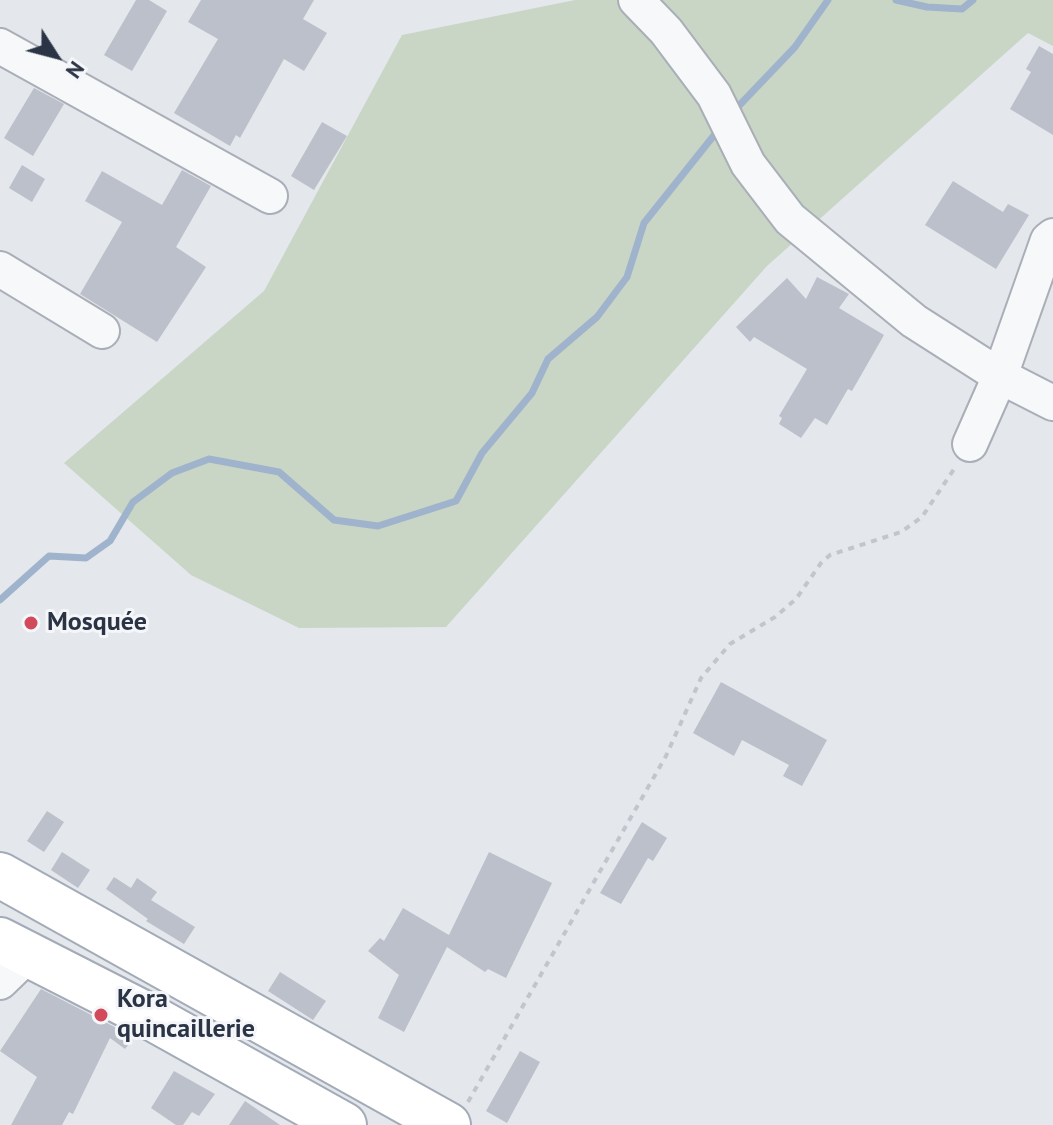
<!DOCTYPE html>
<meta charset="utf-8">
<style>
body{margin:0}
#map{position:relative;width:1053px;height:1125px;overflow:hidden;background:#e4e7ec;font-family:"PT Sans",sans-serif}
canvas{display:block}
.north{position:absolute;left:16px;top:16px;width:80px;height:80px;-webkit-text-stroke:6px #f4f6f9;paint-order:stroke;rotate:126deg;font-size:22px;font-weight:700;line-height:32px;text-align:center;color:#2b3445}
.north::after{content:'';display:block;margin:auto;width:28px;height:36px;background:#2b3445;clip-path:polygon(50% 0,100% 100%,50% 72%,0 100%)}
</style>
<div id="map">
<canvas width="1053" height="1125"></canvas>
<div class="north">N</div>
</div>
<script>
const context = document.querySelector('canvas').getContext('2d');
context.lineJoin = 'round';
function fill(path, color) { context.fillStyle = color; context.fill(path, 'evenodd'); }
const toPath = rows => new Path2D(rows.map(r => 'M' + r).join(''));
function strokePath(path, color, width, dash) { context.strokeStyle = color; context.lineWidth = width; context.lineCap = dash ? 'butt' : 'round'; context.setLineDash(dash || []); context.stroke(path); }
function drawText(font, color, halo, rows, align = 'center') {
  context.font = font + ' "PT Sans",sans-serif'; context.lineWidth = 6; context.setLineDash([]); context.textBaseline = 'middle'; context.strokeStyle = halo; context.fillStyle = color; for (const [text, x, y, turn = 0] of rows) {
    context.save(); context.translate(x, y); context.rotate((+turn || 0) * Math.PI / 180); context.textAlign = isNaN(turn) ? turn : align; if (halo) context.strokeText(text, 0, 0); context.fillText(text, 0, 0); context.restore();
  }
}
fill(toPath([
 [575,0,1053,0,1053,46,1028,33,767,266,446,627,299,628,191,575,64,463,264,291,402,35]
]), '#c9d6c5');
strokePath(toPath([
 [896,0,927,7,962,9,973,0],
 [732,113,795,47,828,0],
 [0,600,49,556,86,558,110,541,133,502,172,473,209,459,279,472,334,520,378,526,456,501,482,453,532,393,548,359,597,317,627,277,644,223,719,129]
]), '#9fb4cc', 7);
fill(toPath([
 [136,0,149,0,167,11,132,71,104,55],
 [201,0,314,0,303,19,327,33,304,71,284,59,240,138,236,135,230,146,174,113,218,39,188,22],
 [1039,46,1053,54,1053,135,1010,109,1031,72,1026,69],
 [34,88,64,104,33,156,4,138],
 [322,122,347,136,314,190,291,176],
 [22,165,45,179,32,202,9,188],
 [182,170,211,186,176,247,206,267,157,342,80,294,122,222,85,201,102,171,162,205],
 [953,181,1003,212,1008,204,1029,215,996,269,925,225],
 [817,277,849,294,839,308,884,335,852,391,848,389,827,425,815,418,801,438,779,424,782,418,779,416,807,369,754,337,750,342,736,327,787,278,806,299],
 [721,682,827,740,802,786,783,776,789,765,742,740,734,756,693,733],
 [47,811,64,822,44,852,27,841],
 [642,822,667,838,653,861,648,858,621,904,600,893],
 [62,852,90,870,78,888,51,870],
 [489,852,552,883,506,978,488,969,485,972,447,947,404,1032,378,1018,399,975,368,951,380,938,384,941,403,908,449,935],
 [114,877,131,888,137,878,157,892,151,900,195,927,184,944,146,921,148,919,106,889],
 [280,972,326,1001,313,1020,268,991],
 [41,989,134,1037,125,1049,110,1038,73,1114,69,1112,62,1125,11,1125,37,1077,0,1051],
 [520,1051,540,1062,507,1123,486,1111],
 [174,1071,215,1094,199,1116,192,1112,183,1125,176,1125,151,1108],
 [245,1101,280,1125,229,1125]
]), '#bbc0ca');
const minor = toPath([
 [636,0,666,31,714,95,748,164,790,219,914,321,1000,376,1048,240,1053,236],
 [0,46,270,196],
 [0,269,102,331],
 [970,444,1000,376,1053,403],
 [0,982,28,955]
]);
const major = toPath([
 [0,875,448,1125],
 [0,940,145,1014,344,1125]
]);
strokePath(minor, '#a9aeb7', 38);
strokePath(major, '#a3abb8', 48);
strokePath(toPath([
 [468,1102,666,756,701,678,730,644,775,617,796,599,821,563,830,555,901,532,922,517,956,466]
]), '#c2c5cb', 4, [6, 6]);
strokePath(minor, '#f7f8fa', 34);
strokePath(major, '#fff', 44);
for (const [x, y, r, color] of [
 [31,623,8,"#d1495b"],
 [101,1015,8,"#d1495b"]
]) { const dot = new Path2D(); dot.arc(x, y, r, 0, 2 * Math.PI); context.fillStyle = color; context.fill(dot); strokePath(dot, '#f4f6f9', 3); }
drawText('bold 26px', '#2b3445', '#f4f6f9', [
 ["Mosquée",47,623],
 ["Kora",117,1000],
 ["quincaillerie",117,1030]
], 'left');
</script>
